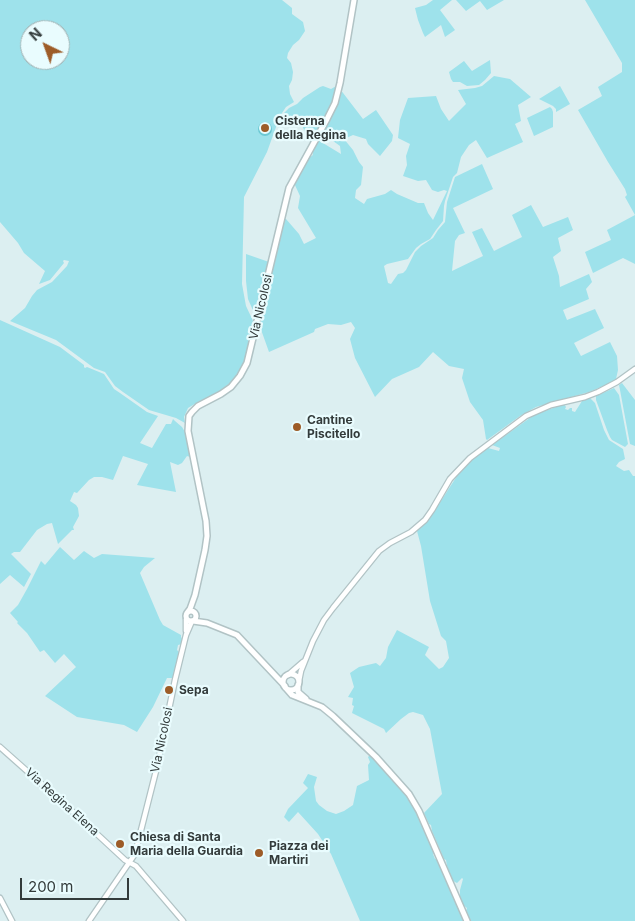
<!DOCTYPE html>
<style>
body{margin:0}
#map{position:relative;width:635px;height:921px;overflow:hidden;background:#dceff1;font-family:Inter,sans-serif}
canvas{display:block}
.north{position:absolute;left:20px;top:20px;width:50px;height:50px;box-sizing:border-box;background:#e9fcfe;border:1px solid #a0afb0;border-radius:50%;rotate:318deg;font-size:14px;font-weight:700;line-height:20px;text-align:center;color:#333b3b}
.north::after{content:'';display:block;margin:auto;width:18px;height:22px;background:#9d5c28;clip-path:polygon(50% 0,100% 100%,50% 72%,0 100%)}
.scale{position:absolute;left:20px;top:878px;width:109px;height:22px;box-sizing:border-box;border:2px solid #333b3b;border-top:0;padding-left:6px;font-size:15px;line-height:18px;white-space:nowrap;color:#333b3b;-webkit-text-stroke:4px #e9fcfe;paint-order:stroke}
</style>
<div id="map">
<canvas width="635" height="921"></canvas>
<div class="north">N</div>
<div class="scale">200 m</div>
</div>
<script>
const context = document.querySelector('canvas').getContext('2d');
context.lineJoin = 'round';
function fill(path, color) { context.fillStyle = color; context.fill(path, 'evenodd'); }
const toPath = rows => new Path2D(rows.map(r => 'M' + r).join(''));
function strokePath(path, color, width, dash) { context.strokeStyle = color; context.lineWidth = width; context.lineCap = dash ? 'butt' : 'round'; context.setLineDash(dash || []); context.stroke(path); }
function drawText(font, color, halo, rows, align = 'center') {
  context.font = font + ' Inter,sans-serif'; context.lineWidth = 4.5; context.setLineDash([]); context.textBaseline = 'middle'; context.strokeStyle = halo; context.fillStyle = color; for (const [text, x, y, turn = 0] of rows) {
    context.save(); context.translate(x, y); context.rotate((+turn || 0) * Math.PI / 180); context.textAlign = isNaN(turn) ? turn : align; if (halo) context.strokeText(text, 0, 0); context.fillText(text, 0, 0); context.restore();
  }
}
fill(toPath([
 [0,0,282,0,292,8,292,14,303,22,305,31,299,40,293,45,288,53,287,58,291,63,293,72,292,80,289,86,290,94,294,102,286,107,280,116,267,152,244,197,242,284,246,306,254,323,247,351,243,366,234,379,229,384,214,395,198,402,188,408,184,417,185,423,176,418,149,410,123,392,115,386,105,372,94,368,56,340,10,321,25,308,32,296,37,290,52,282,67,266,69,261,64,260,63,261,64,263,50,280,39,284,45,271,24,253,18,243,0,222],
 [30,30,60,30,60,60,30,60],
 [433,0,452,0,440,10,455,30,445,37,441,25,425,37,423,33,418,20,415,8,426,5],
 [456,0,504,0,487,10,480,1,466,11],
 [585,0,635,0,635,264,623,258,593,273,585,252,611,240,607,230,635,215,625,197,627,195,625,189,608,162,578,110,602,96,598,87,622,72,622,63],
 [490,60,491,73,485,80,479,85,467,86,460,82,453,82,451,79,449,72,464,61,472,71],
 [494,76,510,79,531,97,518,105,521,121,515,124,523,142,487,158,476,140,469,145,461,157,457,173,453,177,445,201,444,206,443,221,436,230,430,239,421,244,416,248,408,259,387,264,384,266,388,283,391,284,398,274,403,273,406,270,415,252,421,246,433,238,438,230,445,222,447,202,455,177,482,164,493,189,453,208,465,233,459,235,455,241,452,271,483,256,472,232,482,228,494,251,522,237,512,215,531,205,543,227,568,217,573,230,558,238,561,251,553,257,559,276,560,287,589,274,592,282,586,289,589,299,563,310,567,320,595,309,604,328,574,343,581,356,610,342,617,356,618,370,616,379,606,385,589,392,536,407,520,416,487,440,486,439,483,420,470,402,462,378,464,369,449,366,433,352,419,367,392,379,375,397,355,358,350,339,355,328,351,322,341,325,328,324,315,329,314,332,269,352,259,324,283,218,286,219,299,234,304,244,316,238,298,208,300,196,294,183,308,157,312,156,313,154,312,150,318,140,341,154,340,146,322,133,336,107,340,89,363,119,376,110,393,135,392,141,380,156,368,144,366,139,353,135,344,139,353,150,359,162,363,167,361,185,356,190,355,198,364,204,367,199,385,194,391,190,397,194,418,203,424,203,428,213,433,220,447,191,444,190,438,192,432,190,426,180,418,181,403,176,407,165,406,156,410,144,398,138,400,120,408,98,436,96,441,109,449,121,466,104,458,90,475,88,482,86],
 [338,85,333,103,315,138,306,133,302,126,284,113,289,108,297,104,303,98,320,87,323,86,331,89],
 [560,86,570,104,556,112,556,109,553,106,539,99],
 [550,107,552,109,553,112,553,127,534,136,527,118],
 [246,254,269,262,257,316,255,315,248,299,246,281],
 [0,320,60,347,84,365,84,367,85,368,87,367,104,374,114,389,120,393,147,412,158,416,140,443,152,448,166,424,171,424,173,419,175,421,182,427,185,432,190,457,187,456,182,463,178,465,170,462,176,492,137,485,148,464,123,456,113,480,102,477,94,477,89,480,77,493,74,492,70,501,76,505,78,508,79,516,73,527,74,530,72,530,58,544,52,523,47,524,37,530,20,552,14,552,11,554,31,574,24,587,10,575,0,584],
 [622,383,635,400,635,446,630,444,620,390,619,385],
 [614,388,619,395,628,444,625,447,612,440,610,437,607,430,596,400,596,396],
 [590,398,595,403,604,430,609,440,623,449,625,459,619,462,616,466,624,471,629,470,633,476,635,476,635,921,470,921,466,911,467,908,463,905,460,899,460,890,463,879,462,878,457,883,453,881,447,866,446,860,444,859,432,831,431,825,429,824,424,813,442,794,430,729,423,715,413,712,409,713,401,719,386,733,384,729,352,713,354,706,352,705,353,698,348,697,354,687,350,673,359,667,376,663,380,666,386,658,388,647,397,630,429,647,425,655,439,669,443,667,449,658,446,641,441,636,430,601,421,546,417,531,428,521,457,476,472,460,488,448,499,451,500,448,492,445,534,415,564,404,566,407,565,409,568,410,570,408,572,408,572,411,575,412,582,401],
 [60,547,74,560,84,551,94,558,102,554,155,558,144,567,140,573,160,620,163,625,181,635,181,637,182,639,182,644,178,645,177,650,179,652,173,678,167,678,153,707,137,732,124,725,77,717,45,696,76,667,64,654,55,663,44,650,40,652,27,633,17,623,18,622,10,613,18,605,27,589,41,561,45,565],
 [370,755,401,788,414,808,434,853,433,854,435,859,437,859,465,921,360,921,331,854,318,834,298,812,289,822,284,817,288,809,308,788,303,783,308,774,317,777,314,787,316,801,319,805,327,811,336,814,344,811,353,805,357,786,369,780,368,765,370,762,368,757]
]), '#9ee2eb');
fill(toPath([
 '258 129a7 7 0 1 1 14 0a7 7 0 1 1-14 0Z'
]), '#6cc9d4');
const tertiary = toPath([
 [186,631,186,619],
 [288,675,303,662],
 [299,681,301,671,313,641,324,620,333,608,379,551,390,543,411,532,425,520,432,510,450,479,470,458,526,416,551,405,585,397,598,392,617,382,635,369],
 [0,747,72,811,125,860,136,866,183,921],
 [0,898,12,921],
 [89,921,135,854,137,846,157,767,175,680,186,635,192,621]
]);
const secondary = toPath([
 '186 616a5 5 0 1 1 10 0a5 5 0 1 1-10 0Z',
 [187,613,190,609,195,595,205,550,207,536,206,521,188,431,189,416,192,412,198,406,221,394,231,387,240,376,247,363,289,188,327,119,335,103,340,83,354,0],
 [193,621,207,623,237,635,285,686],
 '283 682a8 8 0 1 1 16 0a8 8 0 1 1-16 0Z',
 [298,685,298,692,306,699],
 [285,687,292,695,322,707,333,716,376,757,409,794,419,811,467,921]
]);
strokePath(tertiary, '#b1c3c5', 7);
strokePath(secondary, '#b1c3c5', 8);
strokePath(tertiary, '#fff', 4.5);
strokePath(secondary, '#fff', 5);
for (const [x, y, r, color] of [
 [265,128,5,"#9d5c28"],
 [297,427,5,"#9d5c28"],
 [169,690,5,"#9d5c28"],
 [120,844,5,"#9d5c28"],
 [259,853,5,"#9d5c28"]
]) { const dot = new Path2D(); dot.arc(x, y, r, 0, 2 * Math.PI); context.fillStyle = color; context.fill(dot); strokePath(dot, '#e9fcfe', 2); }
drawText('bold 12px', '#333b3b', '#e9fcfe', [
 ["Cisterna",275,121],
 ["della Regina",275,135],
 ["Cantine",307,420],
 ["Piscitello",307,434],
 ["Sepa",179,690],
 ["Chiesa di Santa",130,837],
 ["Maria della Guardia",130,851],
 ["Piazza dei",269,846],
 ["Martiri",269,860]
], 'left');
drawText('12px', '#333b3b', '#e9fcfe', [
 ["Via Nicolosi",261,307,-77],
 ["Via Nicolosi",162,740,-78],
 ["Via Regina Elena",62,802,42]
]);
</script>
